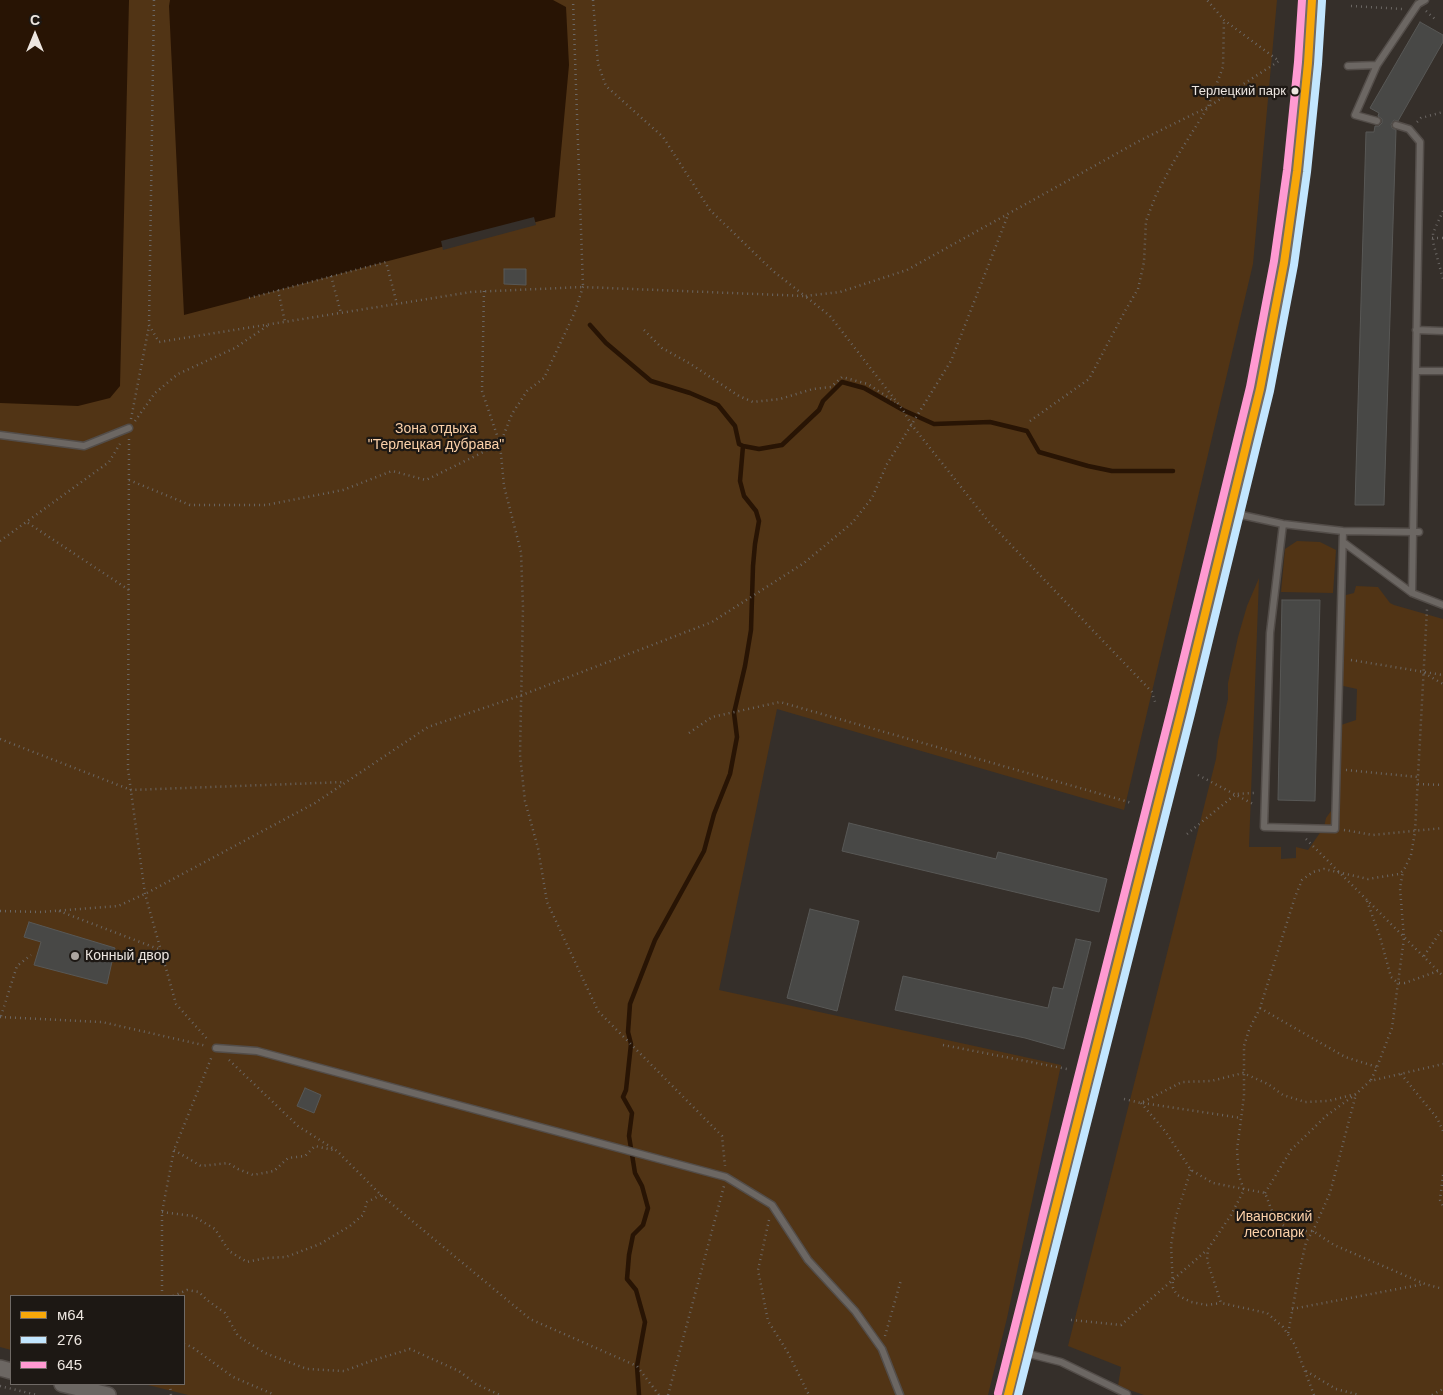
<!DOCTYPE html>
<meta charset="utf-8">
<style>
body{margin:0}
#map{position:relative;width:1443px;height:1395px;overflow:hidden;background:#352f2a;font-family:Helvetica,sans-serif}
canvas{display:block}
.legend{position:absolute;left:10px;top:1295px;width:175px;height:90px;box-sizing:border-box;background:#1d1814;border:1px solid #706a66;margin:0;padding:6px 9px;list-style:none;font-size:15px;color:#ede6e0}
.legend li{display:flex;align-items:center;gap:10px;height:25px}
.legend b{width:25px;border:1px solid #706a66}
.north{position:absolute;left:10px;top:10px;width:50px;height:50px;-webkit-text-stroke:4px #1d1814;paint-order:stroke;rotate:0deg;font-size:14px;font-weight:700;line-height:20px;text-align:center;color:#ede6e0}
.north::after{content:'';display:block;margin:auto;width:18px;height:22px;background:#ede6e0;clip-path:polygon(50% 0,100% 100%,50% 72%,0 100%)}
</style>
<div id="map">
<canvas width="1443" height="1395"></canvas>
<ul class="legend">
<li><b style="height:6px;background:#f7a709"></b>м64</li>
<li><b style="height:6px;background:#c2e6ff"></b>276</li>
<li><b style="height:6px;background:#ff9ad2"></b>645</li>
</ul>
<div class="north">С</div>
</div>
<script>
const context = document.querySelector('canvas').getContext('2d');
context.lineJoin = 'round';
function fill(path, color) { context.fillStyle = color; context.fill(path, 'evenodd'); }
const toPath = rows => new Path2D(rows.map(r => 'M' + r).join(''));
function strokePath(path, color, width, dash) { context.strokeStyle = color; context.lineWidth = width; context.lineCap = dash ? 'butt' : 'round'; context.setLineDash(dash || []); context.stroke(path); }
function drawText(font, color, halo, rows, align = 'center') {
  context.font = font + ' Helvetica,sans-serif'; context.lineWidth = 4.5; context.setLineDash([]); context.textBaseline = 'middle'; context.strokeStyle = halo; context.fillStyle = color; for (const [text, x, y, turn = 0] of rows) {
    context.save(); context.translate(x, y); context.rotate((+turn || 0) * Math.PI / 180); context.textAlign = isNaN(turn) ? turn : align; if (halo) context.strokeText(text, 0, 0); context.fillText(text, 0, 0); context.restore();
  }
}
fill(toPath([
 [0,0,1277,0,1253,264,1124,810,777,709,719,990,1061,1065,1007,1318,988,1395,188,1395,144,1384,184,1384,184,1296,11,1296,11,1350,0,1347],
 [1297,541,1320,542,1336,550,1333,593,1281,592,1285,549],
 [1259,578,1249,847,1281,847,1281,859,1296,858,1296,847,1308,850,1324,827,1326,818,1331,811,1335,794,1338,726,1356,720,1357,689,1339,685,1342,596,1354,593,1356,586,1378,587,1390,603,1394,605,1443,619,1443,1395,1144,1395,1118,1386,1121,1367,1068,1346,1216,759,1218,741,1228,699,1228,683,1238,637,1247,606]
]), '#513415');
fill(toPath([
 [0,0,129,0,120,386,110,398,78,406,0,403],
 [170,0,553,0,566,7,569,65,555,217,184,315,169,6]
]), '#281404');
fill(toPath([
 [534,217,536,225,443,250,441,241]
]), '#352f2a');
strokePath(toPath([
 [590,325,606,343,651,381,690,393,718,405,735,426,739,444,743,446,759,449,782,445,819,410,823,401,842,382,864,388,903,410,934,424,990,422,1027,431,1039,452,1088,466,1112,471,1173,471],
 [639,1395,637,1366,645,1322,636,1290,627,1279,629,1255,633,1235,643,1225,648,1208,642,1186,635,1173,629,1136,632,1113,623,1097,626,1090,631,1044,628,1032,630,1004,655,940,704,851,714,814,730,774,737,737,734,713,745,666,751,630,753,566,755,544,759,521,756,511,744,496,740,481,743,446]
]), '#281404', 4.5);
const building = toPath([
 [1420,22,1443,35,1443,42,1398,121,1394,120,1391,124,1392,128,1396,130,1384,505,1355,505,1366,132,1374,132,1375,126,1379,126,1382,123,1382,119,1378,116,1379,113,1370,108,1420,22],
 [504,269,526,269,526,285,504,284,504,269],
 [1282,600,1320,600,1315,801,1278,800,1282,600],
 [849,823,996,859,998,852,1107,879,1099,912,842,851,849,823],
 [810,909,859,921,837,1011,787,998,810,909],
 [29,922,115,948,107,984,34,965,41,942,24,937,29,922],
 [1076,939,1091,942,1064,1049,1025,1038,895,1010,903,976,1048,1008,1053,987,1063,989,1076,939],
 [305,1088,321,1095,314,1113,297,1106,305,1088]
]);
fill(building, '#484846');
strokePath(building, '#585856', 1);
const service = toPath([
 [1377,65,1355,115,1377,121],
 [1348,66,1377,65,1418,4,1425,0],
 [1416,330,1443,331],
 [1416,371,1443,371],
 [0,435,84,446,129,428],
 [1232,513,1283,524,1343,531,1413,532,1420,142,1409,129,1396,125],
 [1283,524,1270,633,1264,827,1335,829,1343,531],
 [1343,542,1412,593,1443,605],
 [1412,593,1413,532,1419,532],
 [216,1048,257,1051,726,1177,772,1205,808,1260,855,1311,882,1349,900,1395],
 [1021,1352,1061,1362,1127,1394,1127,1395]
]);
const tertiary = toPath([
 [0,1368,11,1371],
 [62,1384,108,1395]
]);
const secondary = toPath([
 [1008,1395,1181,712,1260,389,1284,263,1297,171,1308,63,1312,0]
]);
strokePath(service, '#534d49', 9);
strokePath(tertiary, '#534d49', 18);
strokePath(secondary, '#534d49', 20);
strokePath(toPath([
 [154,0,149,325,159,342,471,292,583,287,573,0],
 [593,0,598,64,606,86,663,137,710,210,773,271,805,296,840,292,907,270,1141,140,1208,107,1279,61,1224,20,1207,0],
 [1351,6,1403,9],
 [1426,11,1436,20],
 [1417,122,1421,118,1443,112],
 [1443,211,1433,233,1433,242,1443,279],
 [1432,238,1443,238],
 [331,276,341,313],
 [278,290,285,322],
 [484,291,482,391,500,444,504,486,521,552,523,607,520,755,525,801,538,848,547,902,598,1011,722,1136,725,1166],
 [249,298,386,262,397,304],
 [644,330,662,348,689,363,739,396,753,402,780,399,813,389,831,387,842,377,868,384,895,402],
 [131,419,149,326],
 [135,421,155,393,178,374,235,348,270,324],
 [1030,421,1089,379,1125,311,1138,289,1144,262,1146,221,1156,195,1173,163,1208,107,1223,67,1224,20],
 [129,439,128,769,145,894,176,1004,209,1041],
 [129,480,190,505,266,505,343,490,392,471,426,480,500,444,512,414,527,391,544,378,574,314,583,287,805,296,830,316,903,410,911,424,988,521,1152,692,1156,705],
 [28,523,129,590],
 [0,541,109,462,120,444],
 [1351,660,1443,675],
 [1424,673,1443,684],
 [689,733,712,717,780,702,1132,803],
 [0,739,131,790,345,782],
 [1346,770,1418,777],
 [1198,775,1255,805],
 [1418,784,1443,785],
 [1344,830,1373,835,1443,828],
 [1187,834,1236,794,1254,793],
 [1306,839,1443,976],
 [1367,901,1380,937,1391,977,1398,983,1405,983,1438,971],
 [0,911,41,912,118,906,145,894,315,803,428,727,522,695,712,622,804,563,852,523,872,498,887,464,951,361,1008,215],
 [59,911,161,950],
 [1424,956,1443,928],
 [1260,1008,1345,1057,1377,1067],
 [1,1016,17,966,31,955],
 [0,1017,102,1022,207,1046],
 [943,1045,1067,1069],
 [229,1060,298,1126,337,1151,381,1195,530,1319,637,1366,659,1395],
 [1401,1074,1437,1118,1443,1131],
 [1371,1080,1377,1067,1392,1028,1404,938,1400,888,1403,871],
 [1124,1099,1141,1103,1182,1082,1211,1081,1243,1073,1268,1084,1283,1095,1305,1102,1328,1101,1356,1094,1370,1081,1443,1064],
 [1141,1103,1165,1131,1191,1170,1213,1183,1265,1193,1275,1219,1291,1231,1313,1231,1334,1245,1425,1284,1443,1289],
 [1143,1103,1241,1118],
 [174,1150,201,1166,228,1163,238,1169,253,1175,274,1171,288,1158,305,1156,315,1146,333,1150],
 [1191,1170,1176,1216,1171,1245,1173,1288,1177,1295,1191,1302,1207,1305,1221,1303],
 [1443,1175,1440,1200,1443,1206],
 [1265,1193,1291,1150,1326,1116,1356,1094,1330,1193,1313,1231,1306,1242,1299,1273,1288,1334],
 [162,1212,193,1216,215,1229,229,1251,247,1262,266,1258,286,1257,320,1244,350,1226,363,1215,367,1202,381,1195],
 [769,1220,758,1270,768,1321,787,1351,809,1395],
 [162,1296,162,1212,174,1150,212,1056],
 [173,1296,187,1290,199,1292,207,1300,225,1313,238,1336,265,1353,307,1369,344,1371,371,1361,410,1349,459,1371,476,1384,500,1395],
 [1292,1309,1424,1284],
 [1071,1320,1121,1325,1207,1250],
 [885,1336,901,1280],
 [184,1344,192,1347,233,1377,275,1395],
 [1306,1371,1336,1389,1360,1395],
 [170,1384,171,1395],
 [0,1386,37,1395],
 [668,1395,724,1186],
 [1314,1395,1295,1345,1283,1327,1267,1313,1221,1303,1207,1260,1208,1249,1231,1215,1244,1190,1239,1176,1237,1150,1244,1096,1244,1046,1249,1030,1260,1008,1295,897,1302,880,1313,872,1324,869,1368,879,1399,874,1404,870,1411,855,1415,832,1427,609],
 [1432,1395,1443,1389]
]), '#6b6764', 2.5, [1, 4]);
strokePath(service, '#6c6763', 6);
strokePath(tertiary, '#6c6763', 15);
strokePath(secondary, '#736c65', 18);
strokePath(toPath([
 [1008,1395,1181,712,1260,389,1284,263,1297,171,1308,63,1312,0]
]), '#f7a709', 8);
strokePath(toPath([
 [1018,1395,1191,714,1270,391,1294,265,1307,172,1318,64,1322,1]
]), '#c2e6ff', 8);
strokePath(toPath([
 [998,1393,1171,710,1250,387,1274,261,1287,170,1298,62,1302,0]
]), '#ff9ad2', 8);
for (const [x, y, r, color] of [
 [1295,91,4.5,"#ede6e0"],
 [75,956,5,"#ada6a0"]
]) { const dot = new Path2D(); dot.arc(x, y, r, 0, 2 * Math.PI); context.fillStyle = color; context.fill(dot); strokePath(dot, '#1d1814', 2); }
drawText('13px', '#ede6e0', '#1d1814', [
 ["Терлецкий парк",1286,91]
], 'right');
drawText('14px', '#fcd1a9', '#1d1814', [
 ["Зона отдыха",436,429],
 ["\"Терлецкая дубрава\"",436,445],
 ["Ивановский",1274,1217],
 ["лесопарк",1274,1233]
]);
drawText('14px', '#ede6e0', '#1d1814', [
 ["Конный двор",85,956]
], 'left');
</script>
